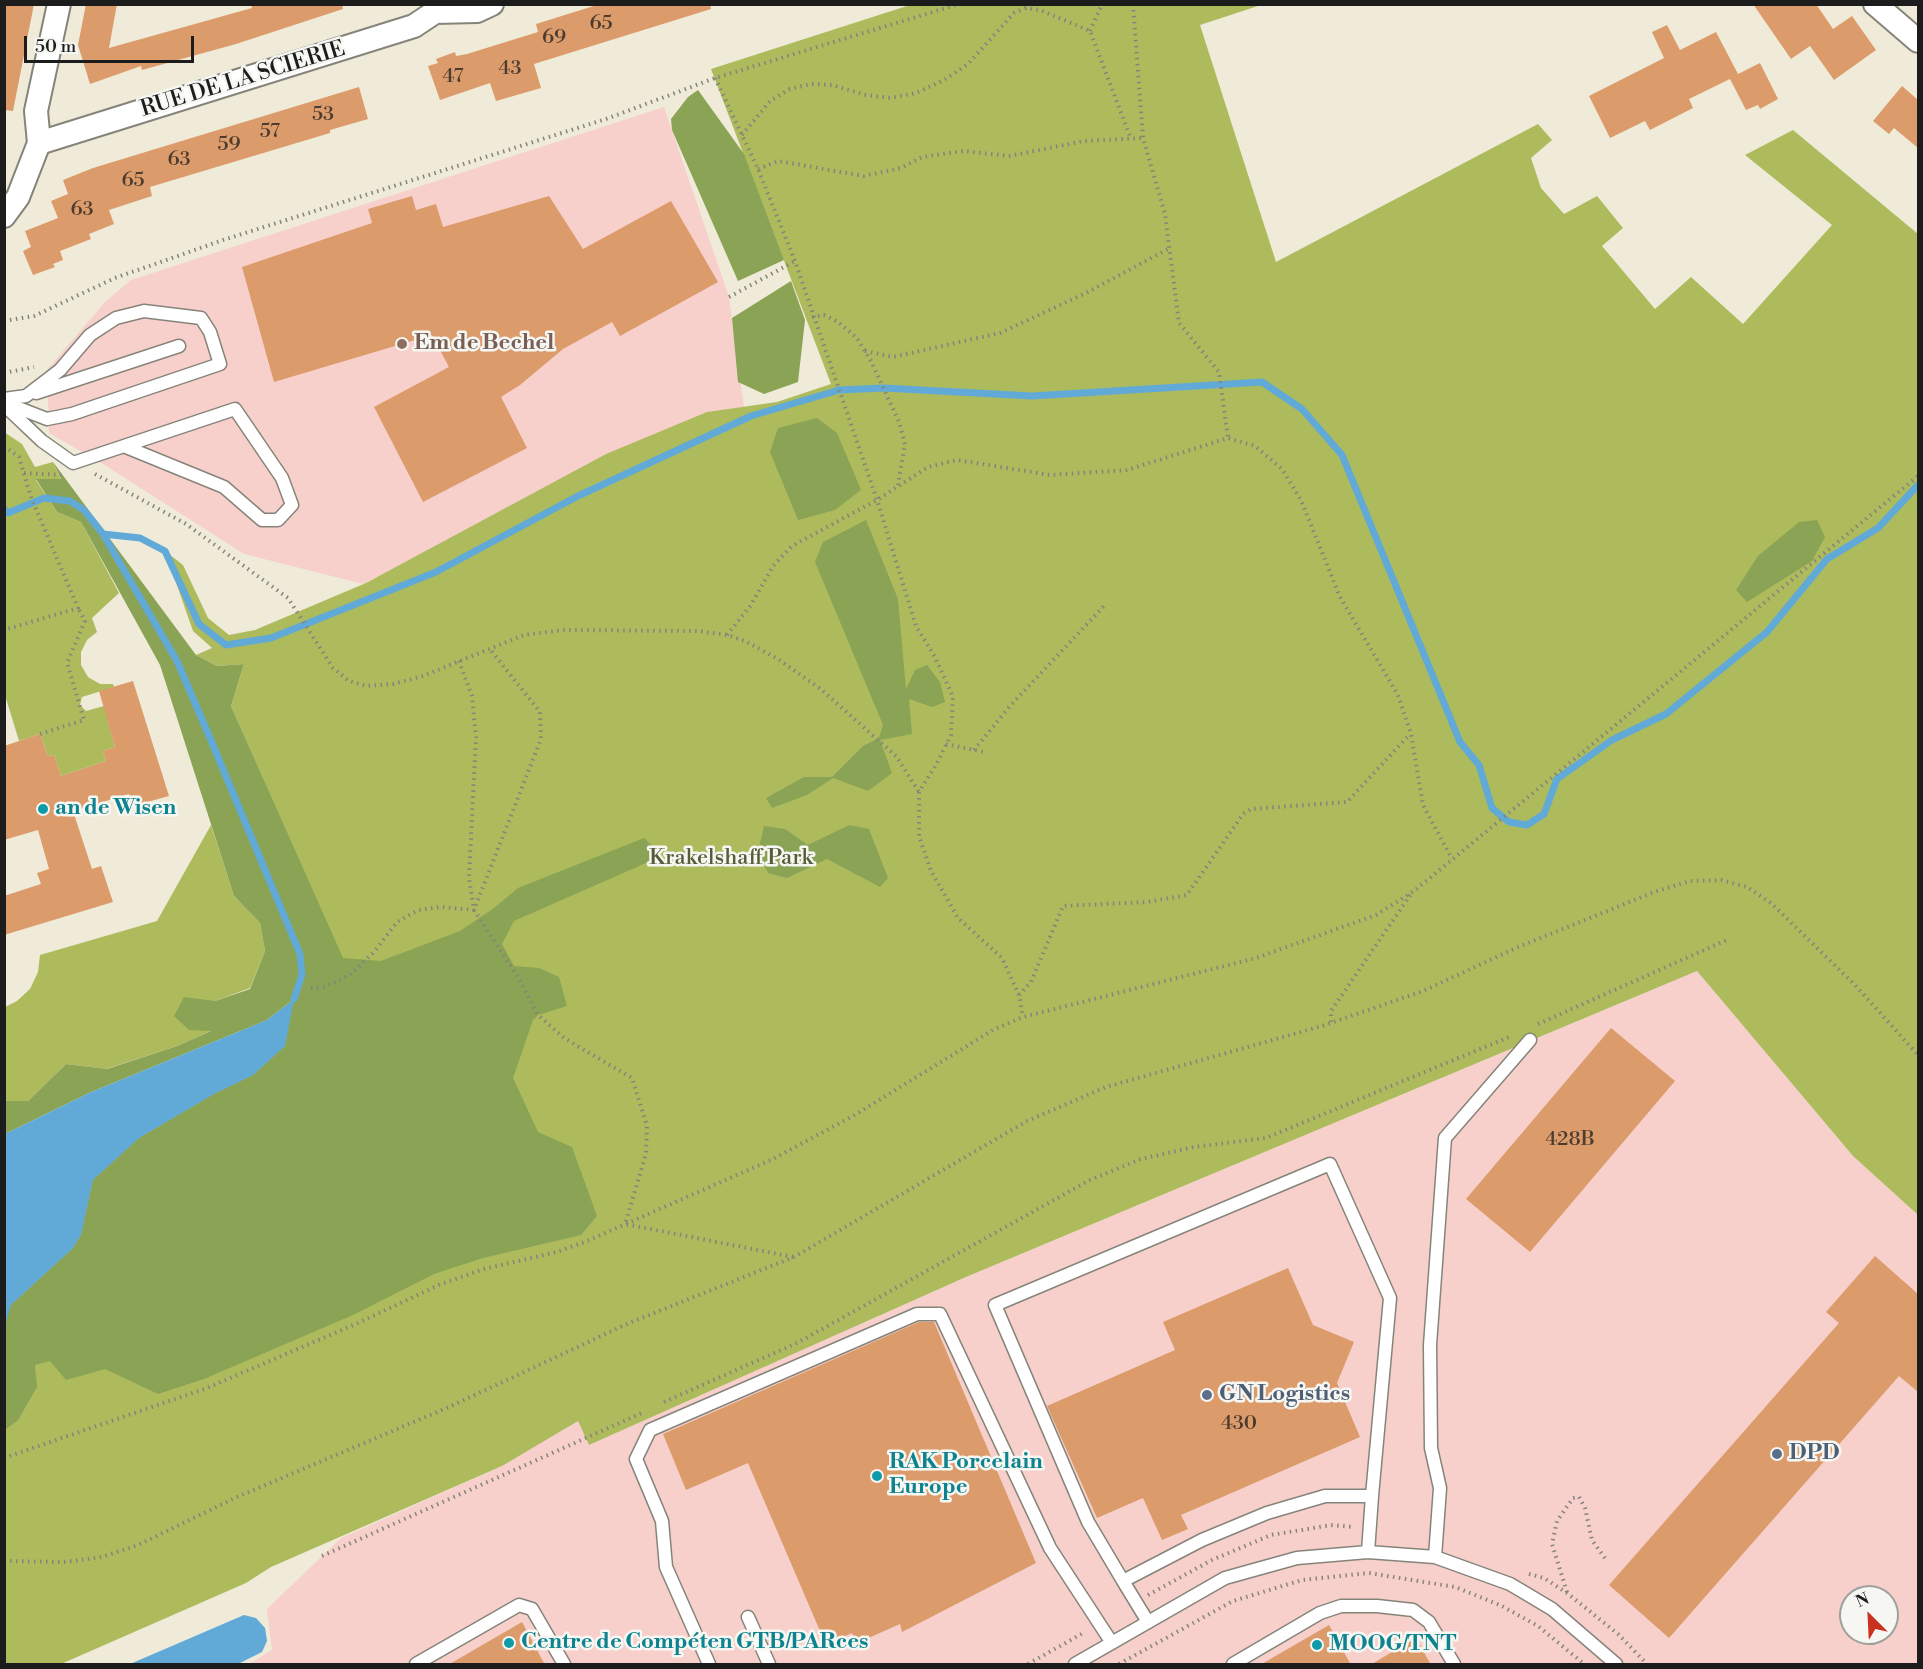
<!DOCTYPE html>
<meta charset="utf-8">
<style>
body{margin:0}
#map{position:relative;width:1923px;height:1669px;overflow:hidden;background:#efebd8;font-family:"Libre Bodoni",serif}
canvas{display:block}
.frame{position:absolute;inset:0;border:6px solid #1c1c1c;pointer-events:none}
.north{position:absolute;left:1839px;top:1585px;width:60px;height:60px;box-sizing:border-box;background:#f6f6f2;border:2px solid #9f9f9c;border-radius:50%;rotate:336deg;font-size:16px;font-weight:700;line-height:24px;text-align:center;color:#1c1c1c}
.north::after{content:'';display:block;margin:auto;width:21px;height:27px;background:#c8321e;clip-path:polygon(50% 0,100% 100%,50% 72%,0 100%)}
.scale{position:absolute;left:24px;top:36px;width:170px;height:27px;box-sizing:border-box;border:3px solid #1c1c1c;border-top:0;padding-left:8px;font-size:18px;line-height:21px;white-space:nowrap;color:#1c1c1c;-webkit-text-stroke:4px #f6f6f2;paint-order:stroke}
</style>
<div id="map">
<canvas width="1923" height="1669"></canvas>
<div class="frame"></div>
<div class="north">N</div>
<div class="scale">50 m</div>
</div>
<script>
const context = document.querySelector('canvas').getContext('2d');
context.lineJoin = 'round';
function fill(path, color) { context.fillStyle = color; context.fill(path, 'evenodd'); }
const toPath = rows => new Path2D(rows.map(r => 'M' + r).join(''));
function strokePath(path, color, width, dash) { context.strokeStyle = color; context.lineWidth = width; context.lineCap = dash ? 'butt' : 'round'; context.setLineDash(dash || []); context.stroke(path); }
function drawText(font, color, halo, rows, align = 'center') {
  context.font = font + ' "Libre Bodoni",serif'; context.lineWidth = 5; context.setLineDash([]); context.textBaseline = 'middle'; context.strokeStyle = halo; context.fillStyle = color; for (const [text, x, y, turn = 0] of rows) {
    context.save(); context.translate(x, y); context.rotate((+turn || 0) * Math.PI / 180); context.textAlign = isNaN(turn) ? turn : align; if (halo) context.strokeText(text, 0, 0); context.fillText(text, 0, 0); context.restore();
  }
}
fill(toPath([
 [664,107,729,297,744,407,707,412,363,584,244,554,103,464,49,433,47,370,105,302,131,280],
 [1697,971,1853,1156,1918,1215,1918,1664,249,1664,272,1650,267,1609,341,1538,502,1466,578,1420,589,1445,966,1277],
 [1851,1597,1887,1597,1887,1633,1851,1633]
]), '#f7d0cc');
fill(toPath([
 [910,5,1261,5,1200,25,1276,262,1538,124,1552,140,1531,158,1541,188,1564,214,1597,196,1623,228,1602,246,1655,309,1691,277,1743,324,1832,225,1745,155,1793,130,1918,234,1918,1215,1853,1156,1697,971,966,1277,589,1445,578,1421,502,1466,271,1567,246,1583,61,1664,5,1664,5,1134,267,1020,342,958,231,706,244,664,217,666,196,655,212,648,193,631,165,551,183,565,208,618,229,635,255,630,366,583,606,454,707,412,777,402,831,384,711,69],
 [4,432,22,444,35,467,53,462,61,480,36,480,57,512,81,522,119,593,92,618,97,632,87,640,81,652,81,665,88,677,100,684,113,684,114,687,82,697,80,705,86,711,104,706,115,747,103,751,106,761,61,776,54,755,48,756,40,734,19,741,5,695],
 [211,825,234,896,260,923,265,951,250,988,215,1001,189,1029,213,1030,177,1046,106,1069,66,1064,28,1101,5,1101,5,1007,17,1001,30,989,38,972,40,955,157,921]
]), '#adbb5d');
fill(toPath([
 [698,90,744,154,784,260,738,281,672,130,671,119,688,97],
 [791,281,805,320,798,382,764,394,738,382,732,318],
 [817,418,837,433,861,490,835,510,798,520,770,452,778,428],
 [53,462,196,655,217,666,244,664,231,706,343,958,381,961,460,931,494,908,518,888,644,838,655,848,655,859,514,921,502,944,514,966,539,968,559,977,567,1006,538,1015,533,1020,513,1078,538,1132,572,1147,597,1216,581,1235,483,1258,434,1274,353,1315,204,1379,158,1394,105,1369,66,1380,50,1361,35,1365,37,1387,18,1420,5,1430,4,1325,11,1305,73,1248,81,1235,93,1180,139,1138,214,1094,253,1075,285,1046,293,999,267,1020,89,1093,5,1134,5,1101,28,1101,66,1064,107,1069,177,1046,211,1031,189,1030,174,1016,184,997,215,1001,250,989,265,951,260,923,234,896,160,665,81,522,57,512,36,479,61,479],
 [866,520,898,599,906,689,915,670,927,665,940,682,945,702,932,707,909,699,912,734,880,740,892,773,868,791,833,778,807,795,772,808,766,798,804,777,832,777,863,746,879,738,883,725,815,562,823,542],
 [1817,520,1825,537,1812,561,1747,602,1736,590,1758,556,1799,522],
 [849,825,869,829,888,878,880,887,827,859,787,878,768,873,758,852,764,826,785,829,808,845]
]), '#8aa354');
fill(toPath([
 [294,999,285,1046,253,1075,214,1094,139,1138,93,1180,81,1235,73,1248,11,1305,5,1325,5,1134,89,1093,267,1020],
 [244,1615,256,1618,265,1628,267,1641,262,1652,238,1664,130,1664]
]), '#61aad8');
strokePath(toPath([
 [4,509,8,513,44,498,70,501,84,510,103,534,140,538,165,551,199,624,226,645,271,638,436,572,578,496,751,416,839,390,884,388,1032,396,1262,382,1302,409,1342,455,1460,742,1479,765,1492,808,1509,822,1527,825,1544,814,1557,779,1612,740,1666,714,1767,632,1827,559,1878,528,1918,485],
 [103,534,177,661,210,738,300,954,302,975,294,999]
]), '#61aad8', 7);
fill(toPath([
 [4,4,34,4,13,111,4,110],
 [86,4,117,4,109,48,252,8,251,4,342,4,343,9,236,44,142,70,141,66,90,84,78,45],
 [600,4,710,4,711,9,534,64,541,88,496,101,490,83,440,100,428,66,438,63,436,59,455,52,456,56,467,54,538,32,536,24],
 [1753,4,1816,4,1833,29,1852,16,1876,50,1834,80,1810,46,1791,59],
 [1667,25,1680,50,1716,32,1738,74,1760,63,1778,99,1760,109,1758,105,1746,110,1730,79,1689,99,1693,108,1650,130,1645,121,1610,138,1589,96,1664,58,1652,32],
 [1902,86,1918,100,1918,148,1894,128,1889,134,1873,121],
 [359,87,368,119,330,130,330,133,150,187,152,196,109,210,114,224,89,234,91,239,60,251,63,260,53,264,55,267,33,275,23,251,31,247,25,231,58,218,51,201,68,194,63,180,93,168],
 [412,196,416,210,436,204,443,227,549,196,583,249,671,201,718,282,620,336,612,322,563,349,520,385,501,397,527,448,423,502,374,407,449,367,432,335,274,382,242,267,372,223,368,209],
 [133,681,169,796,133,806,129,794,73,811,92,869,101,866,113,902,4,935,4,896,41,884,37,873,49,869,38,830,4,840,4,746,40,734,48,756,54,755,61,776,106,761,103,751,115,747,99,691],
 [1611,1028,1675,1081,1530,1252,1466,1199],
 [1875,1256,1918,1294,1918,1392,1899,1376,1669,1638,1609,1585,1839,1323,1826,1312],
 [1288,1268,1313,1325,1354,1342,1337,1383,1360,1437,1181,1515,1188,1529,1162,1540,1143,1498,1097,1518,1047,1406,1175,1350,1163,1322],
 [919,1322,934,1322,1036,1563,902,1632,900,1624,855,1644,852,1633,826,1645,748,1463,686,1490,663,1434],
 [522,1622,545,1665,448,1665],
 [1329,1625,1351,1665,1260,1665],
 [1416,1638,1431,1665,1370,1665]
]), '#dc9b6a');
const service = toPath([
 [36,393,179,346],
 [4,399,26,396,60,370,90,335,116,318,144,311,201,318,210,332,220,364,72,414,47,419,8,404],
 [4,405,42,441,73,463,235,409,282,478,292,505,278,520,262,520,224,487,126,447],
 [1435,1557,1440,1488,1431,1448,1430,1345,1445,1138,1530,1040],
 [1123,1581,1088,1522,995,1305,1330,1164,1390,1298,1372,1496],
 [748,1617,769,1664],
 [1148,1622,1123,1581,1202,1540,1267,1513,1325,1496,1372,1496,1368,1552],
 [416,1664,519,1605,532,1609,564,1664],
 [709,1664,666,1567,662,1521,636,1459,650,1430,917,1314,940,1314,1050,1548,1112,1643],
 [1075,1664,1225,1578,1297,1558,1368,1552,1435,1557,1510,1584,1552,1609,1616,1664],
 [1233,1664,1320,1613,1341,1606,1377,1606,1413,1610,1429,1622,1454,1664]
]);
const minor = toPath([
 [1875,4,1918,41],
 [435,12,477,11,492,4],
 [39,143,414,26,435,12,438,4],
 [4,216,18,197,39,143,36,111,59,4]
]);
strokePath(service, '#86847a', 15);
strokePath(minor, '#86847a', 26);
strokePath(toPath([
 [1133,4,1143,138,1165,214,1179,323,1219,372,1228,438],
 [1090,31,1102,4],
 [715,78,758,169,795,261,877,500,916,626,935,657,953,697,951,735,936,765,919,792,919,836,931,871,958,918,1002,958,1019,995,1023,1017],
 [742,135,770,101,790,89,811,84,832,85,866,95,890,98,916,93,944,80,968,64,1014,13,1026,8,1040,10,1090,31,1131,139],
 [758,169,778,161,864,176,901,168,922,157,963,151,1009,156,1084,141,1143,138],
 [729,297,795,261],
 [812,317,824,315,838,322,857,338,871,361,899,422,905,444,898,485],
 [4,321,34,316,115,278,223,240,606,119,715,78,959,4],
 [865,351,893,357,1000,333,1086,293,1170,248],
 [4,373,34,367],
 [4,446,19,457,31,497,78,608,4,630],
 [24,473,61,475],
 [95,474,186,524,288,598,333,668,349,681,366,686,393,684,423,676,524,635,564,630,698,631,727,635,745,641,778,659,822,690,896,756,919,792],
 [727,635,751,605,773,566,792,546,877,500,928,467,957,460,1050,475,1127,470,1228,438,1255,446,1282,469,1301,500,1340,597,1398,695,1411,734,1423,805,1452,859],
 [459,661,472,696,476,737,469,878,474,910,519,979,538,1015,564,1038,632,1078,647,1126,646,1154,625,1224,793,1257],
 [40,734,84,720,67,663,85,621,78,608],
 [946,744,984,752],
 [974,750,1010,706,1104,606],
 [311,988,324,987,350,975,374,952,397,922,418,910,441,907,474,910,541,739,540,712,489,648],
 [1019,995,1031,982,1063,906,1147,902,1187,895,1243,814,1251,809,1347,802,1410,734],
 [1331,1022,1331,1011,1411,894],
 [1538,1024,1729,939],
 [664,1402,797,1343,1090,1180,1141,1159,1194,1147,1266,1138,1509,1037],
 [4,1458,207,1388,358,1323,439,1285,484,1269,557,1252,587,1241,771,1160,853,1116,993,1030,1023,1017,1256,958,1376,915,1414,891,1918,476],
 [322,1556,644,1412],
 [4,1561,64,1562,102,1557,138,1545,237,1497,449,1407,629,1323,794,1257,1027,1121,1106,1087,1322,1026,1423,991,1516,948,1654,892,1690,881,1721,880,1747,887,1771,903,1855,985,1918,1055],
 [1529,1574,1544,1578,1567,1593,1618,1634,1647,1664],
 [1567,1592,1552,1544,1557,1521,1573,1498,1579,1497,1585,1508,1592,1540,1607,1561],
 [1148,1595,1212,1560,1271,1535,1331,1525,1354,1527],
 [1028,1664,1085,1632],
 [1119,1664,1233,1601,1302,1580,1369,1573,1455,1587,1500,1605,1538,1626,1584,1664]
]), '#86847a', 4, [1.5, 4.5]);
strokePath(service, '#fff', 12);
strokePath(minor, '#fff', 22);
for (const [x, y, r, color] of [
 [402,344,6,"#8d6e63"],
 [43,809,6,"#0f9aa8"],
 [1207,1395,6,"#5c6f8a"],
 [1777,1454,6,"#5c6f8a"],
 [877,1476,6,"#0f9aa8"],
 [509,1643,6,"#0f9aa8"],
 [1317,1645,6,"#0f9aa8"]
]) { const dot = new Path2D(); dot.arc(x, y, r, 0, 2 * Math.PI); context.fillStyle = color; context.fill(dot); strokePath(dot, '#f6f6f2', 2); }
drawText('20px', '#4c3c30', null, [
 ["65",601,24],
 ["69",554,38],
 ["43",510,69],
 ["47",453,77],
 ["53",323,115],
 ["57",270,132],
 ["59",229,145],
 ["63",179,160],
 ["65",133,181],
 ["63",82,210],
 ["428B",1570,1140],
 ["430",1239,1424]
]);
drawText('22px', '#1c1c1c', '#f6f6f2', [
 ["RUE DE LA SCIERIE",243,80,-17]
]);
drawText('bold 22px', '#785e54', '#f6f6f2', [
 ["Em de Bechel",414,344]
], 'left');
drawText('bold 22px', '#0d838f', '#f6f6f2', [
 ["an de Wisen",55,809],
 ["RAK Porcelain",889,1463],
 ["Europe",889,1488],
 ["Centre de Compéten GTB/PARces",521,1643],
 ["MOOG/TNT",1329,1645]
], 'left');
drawText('22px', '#565c36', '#f6f6f2', [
 ["Krakelshaff Park",731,859]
]);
drawText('bold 22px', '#4e5e75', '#f6f6f2', [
 ["GN Logistics",1219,1395],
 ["DPD",1789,1454]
], 'left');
</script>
